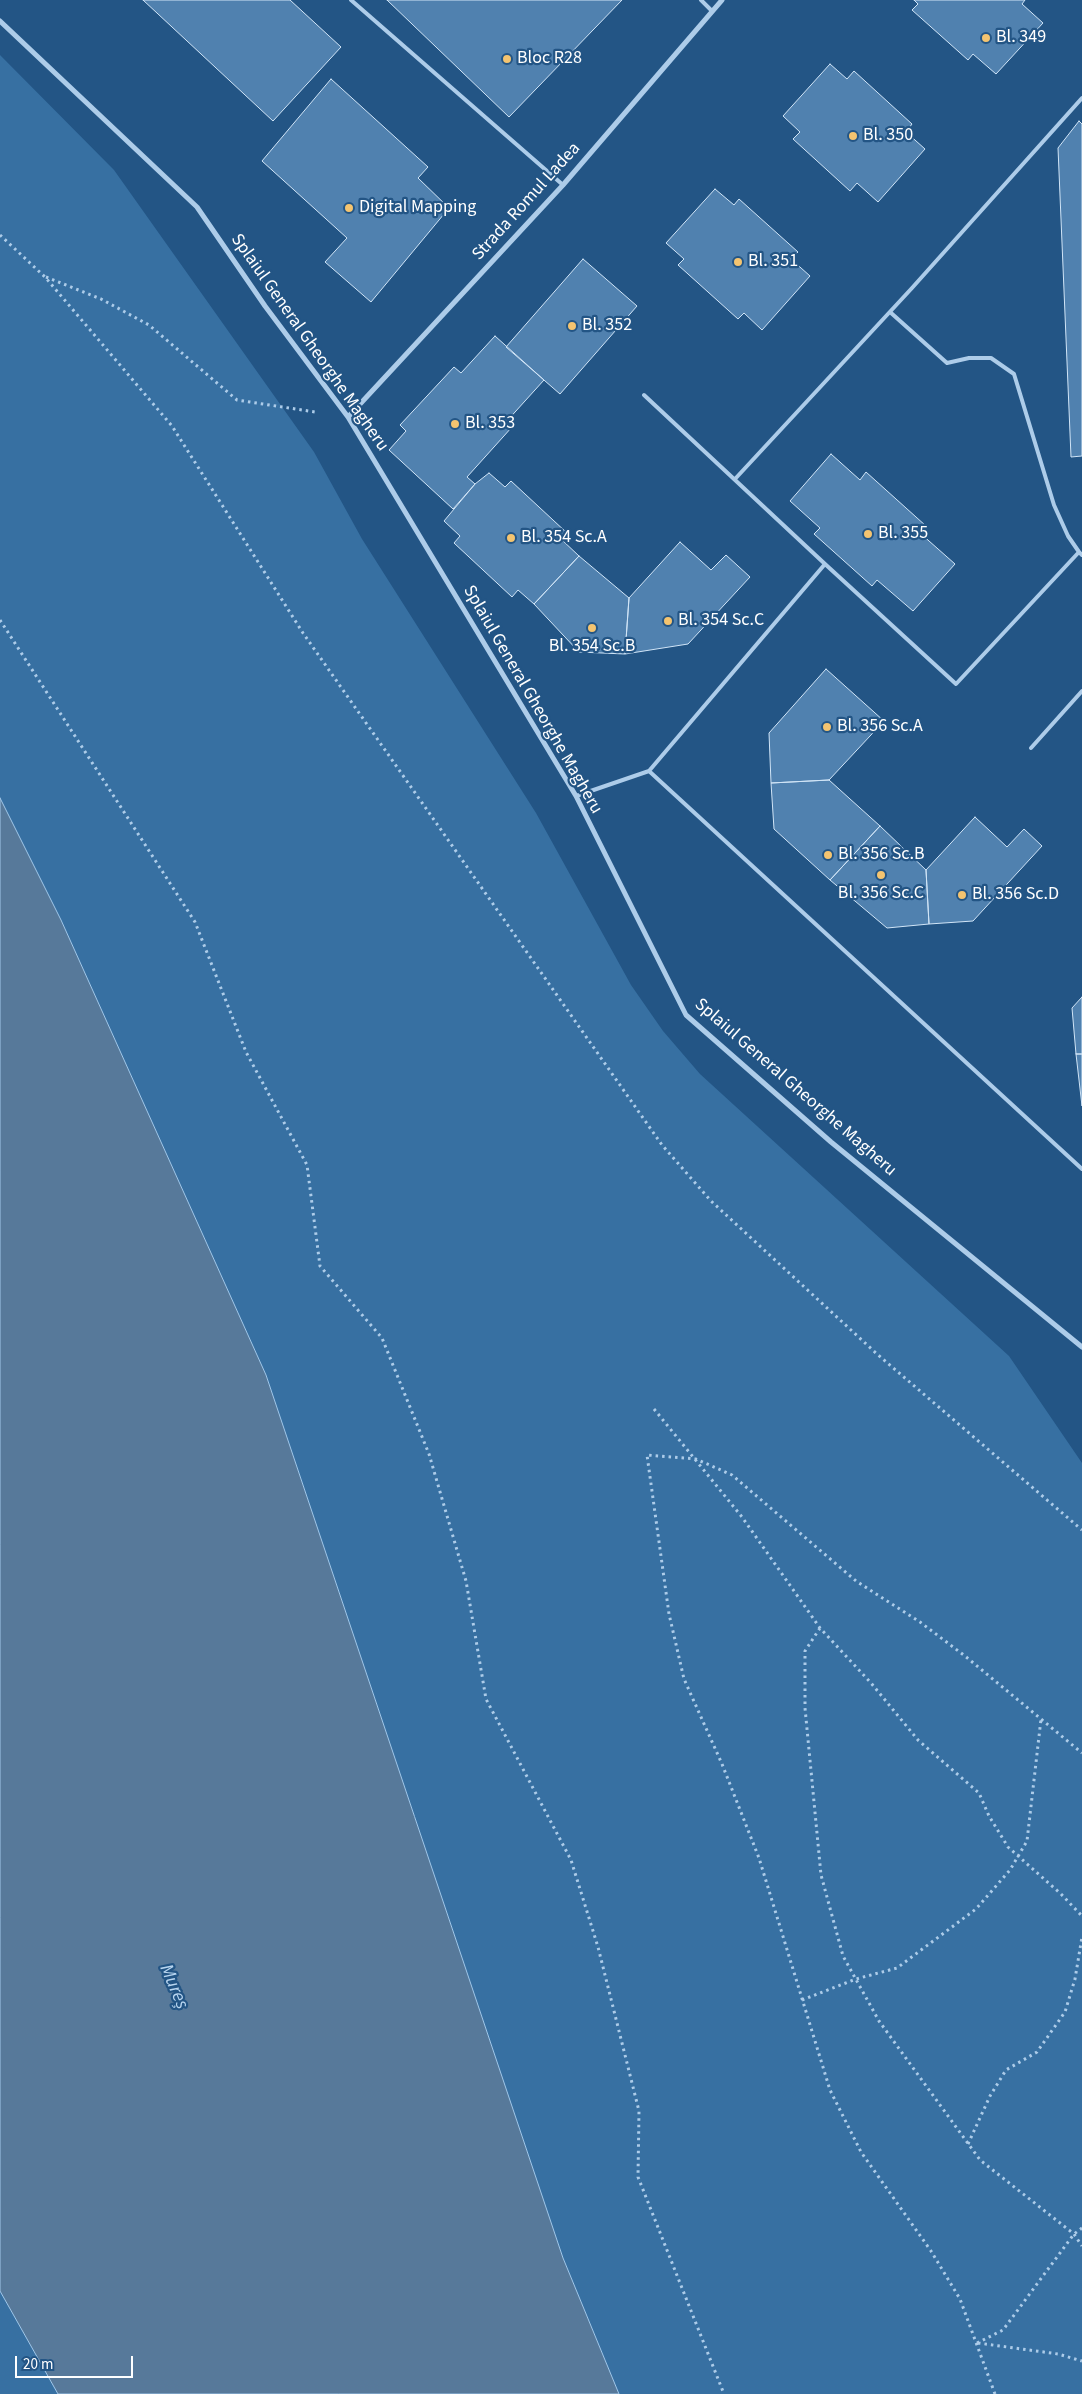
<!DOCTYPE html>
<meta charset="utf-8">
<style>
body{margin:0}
#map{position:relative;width:1082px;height:2394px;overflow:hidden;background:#235585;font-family:"Source Sans 3",sans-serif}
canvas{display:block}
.scale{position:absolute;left:15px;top:2356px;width:118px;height:22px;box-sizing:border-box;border:2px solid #fff;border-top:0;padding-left:6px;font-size:15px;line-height:18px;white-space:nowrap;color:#fff;-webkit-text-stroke:4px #235585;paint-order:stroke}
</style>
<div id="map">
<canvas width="1082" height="2394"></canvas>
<div class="scale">20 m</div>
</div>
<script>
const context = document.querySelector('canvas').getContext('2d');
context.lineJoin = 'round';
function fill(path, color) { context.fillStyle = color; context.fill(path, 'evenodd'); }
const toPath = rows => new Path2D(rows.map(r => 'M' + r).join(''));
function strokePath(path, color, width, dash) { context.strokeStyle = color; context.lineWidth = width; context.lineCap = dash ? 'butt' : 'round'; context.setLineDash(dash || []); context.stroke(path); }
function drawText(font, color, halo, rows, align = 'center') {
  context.font = font + ' "Source Sans 3",sans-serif'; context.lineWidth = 4.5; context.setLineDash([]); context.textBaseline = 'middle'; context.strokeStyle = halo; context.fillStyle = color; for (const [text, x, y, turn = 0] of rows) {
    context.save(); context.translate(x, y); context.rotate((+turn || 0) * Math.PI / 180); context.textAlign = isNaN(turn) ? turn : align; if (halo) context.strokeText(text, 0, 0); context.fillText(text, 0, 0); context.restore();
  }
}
fill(toPath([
 [0,55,114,170,314,452,362,539,536,813,631,985,663,1031,700,1074,1009,1356,1082,1463,1082,2394,619,2394,563,2258,266,1375,61,920,0,798],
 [0,2291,58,2394,0,2394]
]), '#3770a2');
const water = toPath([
 [0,798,61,920,266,1375,563,2258,619,2394,58,2394,0,2291,0,798]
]);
fill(water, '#57799a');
strokePath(water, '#a1c8ea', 1);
const building = toPath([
 [143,0,290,0,341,47,273,121,143,0],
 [387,0,622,0,509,117,387,0],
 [914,0,1025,0,1022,4,1043,23,996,74,973,54,968,60,912,10,918,4,914,0],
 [830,64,847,79,854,71,912,124,906,132,925,149,878,202,857,183,850,191,793,139,800,132,783,116,830,64],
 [331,79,428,167,418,178,449,208,371,302,325,262,347,238,262,161,331,79],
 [1079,121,1082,124,1082,456,1071,457,1058,148,1079,121],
 [715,189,734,205,739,199,798,252,791,259,810,276,762,330,744,313,738,319,678,265,684,259,666,243,715,189],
 [583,259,637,306,560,394,506,347,583,259],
 [495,336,544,380,506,422,512,427,467,477,475,484,453,509,389,450,406,431,400,425,454,367,461,373,495,336],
 [831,454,860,480,866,472,926,526,920,533,955,564,913,611,877,580,872,586,814,534,820,528,790,501,831,454],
 [489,473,505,487,511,481,567,533,561,539,579,556,534,604,518,590,512,597,454,543,460,536,444,521,475,484,489,473],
 [680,542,711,570,726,555,750,577,688,644,625,654,629,598,680,542],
 [579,556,629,598,625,654,579,652,534,604,579,556],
 [826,669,884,721,829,780,771,783,769,733,826,669],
 [829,780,880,826,830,880,774,829,771,783,829,780],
 [975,817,1007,847,1024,829,1042,846,973,921,929,924,926,870,975,817],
 [880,826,926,870,929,924,887,928,830,880,880,826],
 [1082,997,1082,1054,1076,1054,1072,1008,1082,997],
 [1076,1054,1082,1054,1082,1106,1076,1054]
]);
fill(building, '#5081af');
strokePath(building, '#d1e5f7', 1);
strokePath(toPath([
 [0,235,45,277,172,426,303,633,662,1145,711,1201,877,1354,1082,1530],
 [46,277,101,299,149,325,237,400,315,412],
 [0,620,195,922,246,1052,307,1165,320,1266,382,1338,429,1454,466,1581,486,1699,571,1860,598,1947,639,2111,638,2177,724,2394],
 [654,1409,742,1517,820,1628,871,1683,918,1740,979,1793,989,1816,1008,1847,1061,1894,1082,1916],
 [820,1628,805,1651,805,1708,821,1875,843,1956,879,2021,980,2160,1074,2234,1082,2246],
 [802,2000,856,1979,897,1968,976,1909,1010,1870,1027,1841,1041,1719],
 [968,2144,990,2096,1006,2070,1037,2052,1065,2012,1075,1979,1082,1937],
 [977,2343,1003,2330,1074,2234,1082,2228],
 [978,2343,1058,2354,1082,2361],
 [995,2394,960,2299,931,2251,861,2152,830,2090,759,1858,722,1764,684,1679,669,1614,647,1455,696,1459,732,1475,856,1581,920,1622,965,1656,1082,1753]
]), '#adcce9', 3, [2.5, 4]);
strokePath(toPath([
 [351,0,563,185],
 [701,0,712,11],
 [890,312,947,363,969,358,991,358,1014,374,1054,505,1068,536,1079,552],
 [644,395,825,564,649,771],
 [735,479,912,288,1082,98],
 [825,564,956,684,1079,552,1082,555],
 [1031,748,1082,691],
 [576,796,649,771,1082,1169]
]), '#adcce9', 4);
strokePath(toPath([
 [0,21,197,207,265,306,348,417,576,796,686,1015,831,1142,1082,1347],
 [348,417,563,185,722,0]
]), '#adcce9', 5);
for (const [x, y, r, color] of [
 [986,38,5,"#f4c470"],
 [507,59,5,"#f4c470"],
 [853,136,5,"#f4c470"],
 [349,208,5,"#f4c470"],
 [738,262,5,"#f4c470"],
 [572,326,5,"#f4c470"],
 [455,424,5,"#f4c470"],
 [868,534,5,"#f4c470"],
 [511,538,5,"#f4c470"],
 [668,621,5,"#f4c470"],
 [592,628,5,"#f4c470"],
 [827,727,5,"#f4c470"],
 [828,855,5,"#f4c470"],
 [881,875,5,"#f4c470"],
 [962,895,5,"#f4c470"]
]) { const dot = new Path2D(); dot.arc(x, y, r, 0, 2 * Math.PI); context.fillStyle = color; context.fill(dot); strokePath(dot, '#235585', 2); }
drawText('18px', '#fff', '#235585', [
 ["Bl. 349",996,38],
 ["Bloc R28",517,59],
 ["Bl. 350",863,136],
 ["Digital Mapping",359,208],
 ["Bl. 351",748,262],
 ["Bl. 352",582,326],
 ["Bl. 353",465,424],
 ["Bl. 355",878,534],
 ["Bl. 354 Sc.A",521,538],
 ["Bl. 354 Sc.C",678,621],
 ["Bl. 354 Sc.B",592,647,"center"],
 ["Bl. 356 Sc.A",837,727],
 ["Bl. 356 Sc.B",838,855],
 ["Bl. 356 Sc.C",881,894,"center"],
 ["Bl. 356 Sc.D",972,895]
], 'left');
drawText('18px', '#fff', '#235585', [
 ["Strada Romul Ladea",527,202,-48],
 ["Splaiul General Gheorghe Magheru",309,343,55],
 ["Splaiul General Gheorghe Magheru",532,700,60],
 ["Splaiul General Gheorghe Magheru",795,1088,41]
]);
drawText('italic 19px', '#b9d6f0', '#235585', [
 ["Mureș",173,1987,67]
]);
</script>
